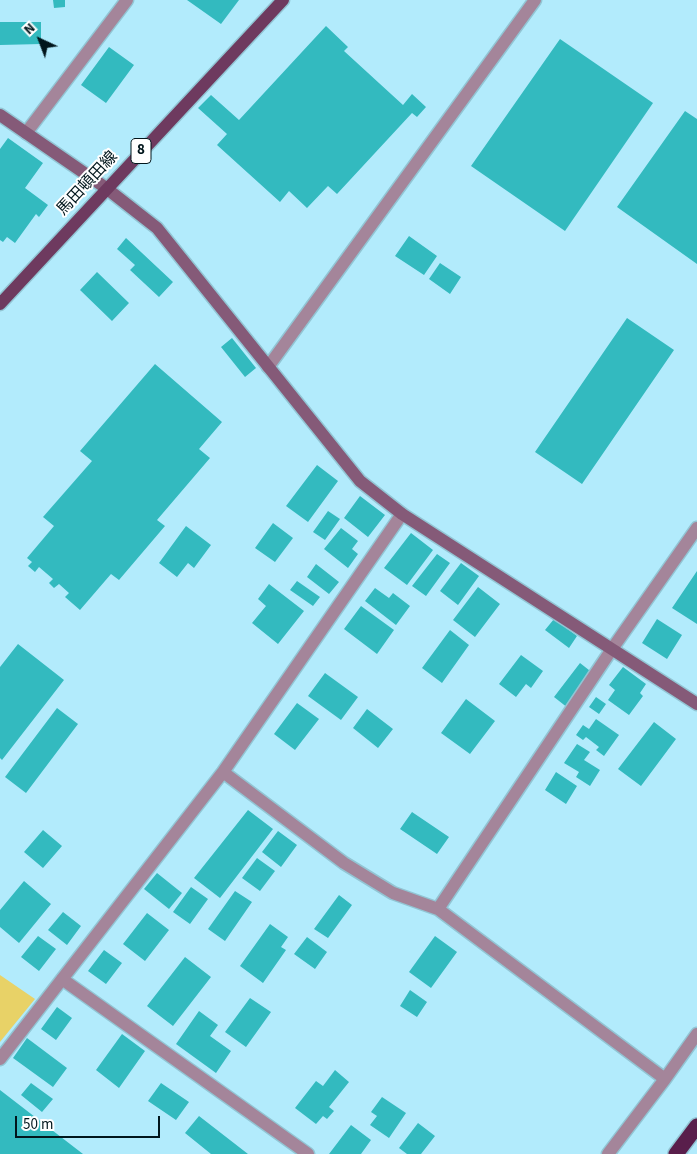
<!DOCTYPE html>
<meta charset="utf-8">
<style>
body{margin:0}
#map{position:relative;width:697px;height:1154px;overflow:hidden;background:#b2ebfc;font-family:"Source Sans 3",sans-serif}
canvas{display:block}
.north{position:absolute;left:15px;top:15px;width:50px;height:50px;-webkit-text-stroke:4px #fff;paint-order:stroke;rotate:317deg;font-size:14px;font-weight:700;line-height:20px;text-align:center;color:#01161c}
.north::after{content:'';display:block;margin:auto;width:18px;height:22px;background:#01161c;clip-path:polygon(50% 0,100% 100%,50% 72%,0 100%)}
.scale{position:absolute;left:15px;top:1116px;width:145px;height:22px;box-sizing:border-box;border:2px solid #01161c;border-top:0;padding-left:6px;font-size:15px;line-height:18px;white-space:nowrap;color:#01161c;-webkit-text-stroke:4px #fff;paint-order:stroke}
</style>
<div id="map">
<canvas width="697" height="1154"></canvas>
<div class="north">N</div>
<div class="scale">50 m</div>
</div>
<script>
const context = document.querySelector('canvas').getContext('2d');
context.lineJoin = 'round';
function fill(path, color) { context.fillStyle = color; context.fill(path, 'evenodd'); }
const toPath = rows => new Path2D(rows.map(r => 'M' + r).join(''));
function strokePath(path, color, width, dash) { context.strokeStyle = color; context.lineWidth = width; context.lineCap = dash ? 'butt' : 'round'; context.setLineDash(dash || []); context.stroke(path); }
function drawText(font, color, halo, rows, align = 'center') {
  context.font = font + ' "Source Sans 3","Noto Sans JP",sans-serif'; context.lineWidth = 4; context.setLineDash([]); context.textBaseline = 'middle'; context.strokeStyle = halo; context.fillStyle = color; for (const [text, x, y, turn = 0] of rows) {
    context.save(); context.translate(x, y); context.rotate((+turn || 0) * Math.PI / 180); context.textAlign = isNaN(turn) ? turn : align; if (halo) context.strokeText(text, 0, 0); context.fillText(text, 0, 0); context.restore();
  }
}
fill(toPath([
 [0,975,35,999,0,1042]
]), '#e8d267');
fill(toPath([
 [53,0,65,0,65,7,54,8],
 [187,0,239,0,221,24],
 [0,22,41,22,41,44,0,45],
 [326,26,348,47,344,51,403,105,412,94,426,107,417,117,412,113,337,194,328,186,307,208,289,191,280,202,217,145,227,134,198,108,211,95,239,120],
 [560,39,653,103,565,231,471,166],
 [109,47,134,65,106,103,81,85],
 [685,111,697,119,697,264,617,207],
 [8,138,43,163,25,188,48,205,39,217,36,214,15,243,7,237,3,242,0,240,0,149],
 [409,236,437,256,424,275,395,256],
 [126,238,173,282,159,297,130,270,135,265,117,249],
 [440,263,461,277,450,294,429,279],
 [97,272,129,303,112,321,80,290],
 [627,318,674,350,582,484,535,452],
 [232,338,256,368,245,377,221,347],
 [155,364,222,422,199,449,210,458,157,520,165,526,119,580,111,574,80,610,65,597,69,593,59,584,54,588,49,583,53,579,39,567,35,572,28,566,32,562,27,558,54,526,43,517,92,461,80,451],
 [317,465,338,481,308,522,286,506],
 [360,496,385,515,368,537,344,518],
 [328,511,340,519,325,540,313,532],
 [273,523,293,538,275,562,255,548],
 [186,526,211,545,194,568,188,563,177,577,159,563],
 [341,528,358,541,352,549,358,554,348,568,324,549],
 [411,533,433,550,407,585,384,568],
 [437,554,450,563,426,596,412,586],
 [461,563,479,576,458,605,440,591],
 [316,564,339,582,329,594,307,577],
 [697,571,697,624,672,608],
 [297,581,320,597,313,606,290,590],
 [269,584,304,611,278,644,252,623,266,606,258,599],
 [478,587,500,604,475,637,453,620],
 [375,588,389,598,393,593,410,606,396,625,365,601],
 [361,606,394,630,377,654,344,629],
 [554,619,577,636,569,648,545,630],
 [657,619,682,635,667,659,642,643],
 [450,630,469,645,442,683,422,668],
 [18,644,64,680,2,760,0,758,0,667],
 [521,655,543,671,531,688,526,684,516,697,499,684],
 [580,663,594,674,568,708,554,697],
 [623,667,646,684,640,693,643,696,629,715,608,700,615,690,609,685],
 [325,673,358,697,341,720,308,696],
 [596,697,606,704,599,714,589,707],
 [466,699,495,721,470,754,441,733],
 [297,703,319,719,295,750,274,734],
 [57,708,78,724,26,793,5,777],
 [367,709,393,729,378,748,353,728],
 [596,719,619,735,604,756,596,750,599,747,586,737,583,740,576,735,583,725,589,729],
 [654,722,676,739,641,786,618,769],
 [577,744,590,752,584,760,600,770,590,786,576,777,579,772,564,763],
 [556,772,577,786,566,804,545,790],
 [248,810,273,829,220,898,194,878],
 [412,812,449,837,437,854,400,829],
 [43,830,62,846,43,868,24,852],
 [278,831,297,845,281,867,262,852],
 [257,858,275,871,260,891,242,878],
 [157,873,182,893,169,909,144,889],
 [24,881,51,904,19,943,0,927,0,910],
 [191,887,208,899,190,924,173,912],
 [235,891,252,902,225,941,208,929],
 [339,895,352,905,328,938,314,929],
 [63,912,81,926,67,945,48,930],
 [147,913,169,930,145,961,123,944],
 [270,924,288,937,281,947,286,950,263,983,240,966],
 [38,936,56,949,39,971,21,957],
 [435,936,457,952,431,988,409,972],
 [307,937,327,952,315,969,294,954],
 [104,950,122,963,106,984,88,971],
 [185,957,211,977,173,1026,147,1006],
 [410,990,427,1002,417,1017,400,1006],
 [250,998,271,1012,246,1047,225,1032],
 [57,1007,72,1018,56,1040,41,1029],
 [199,1011,218,1025,210,1036,231,1051,216,1073,176,1044],
 [122,1034,145,1051,119,1088,96,1070],
 [27,1038,67,1068,53,1087,13,1058],
 [335,1070,349,1082,329,1107,334,1111,327,1119,323,1116,316,1124,295,1108,316,1081,323,1086],
 [31,1083,53,1099,42,1112,21,1095],
 [161,1083,189,1102,176,1120,148,1101],
 [0,1090,83,1154,0,1154],
 [382,1097,406,1113,389,1138,370,1125,377,1116,371,1112],
 [199,1116,248,1154,211,1154,185,1133],
 [418,1123,435,1136,421,1154,407,1154,399,1148],
 [351,1125,371,1140,361,1154,329,1154]
]), '#33babf');
const street = toPath([
 [26,133,127,0],
 [268,367,535,0],
 [223,772,344,863,393,893,438,909,665,1079],
 [438,909,612,649,697,528],
 [62,979,308,1154],
 [0,1059,223,772,402,514],
 [608,1154,665,1079,697,1034]
]);
const secondary = toPath([
 [0,115,106,188,157,228,360,481,402,514,697,704]
]);
const primary = toPath([
 [0,304,283,0]
]);
const highway = toPath([
 [676,1154,697,1126]
]);
strokePath(street, '#92c5d4', 15);
strokePath(secondary, '#92c5d4', 15);
strokePath(primary, '#92c5d4', 15);
strokePath(highway, '#92c5d4', 18);
strokePath(street, '#a4859a', 12);
strokePath(secondary, '#855a78', 12);
strokePath(primary, '#6e3a5f', 12);
strokePath(highway, '#591e4b', 15);
for (const [x, y, w] of [
 [141,151,20]
]) { const box = new Path2D(); box.roundRect(x - w / 2, y - 12.5, w, 25, 4); context.fillStyle = '#fff'; context.fill(box); strokePath(box, '#01161c', 1); }
drawText('bold 15px', '#01161c', null, [
 ["8",141,151]
]);
drawText('16px', '#01161c', '#fff', [
 ["馬田頓田線",88,184,-47]
]);
</script>
